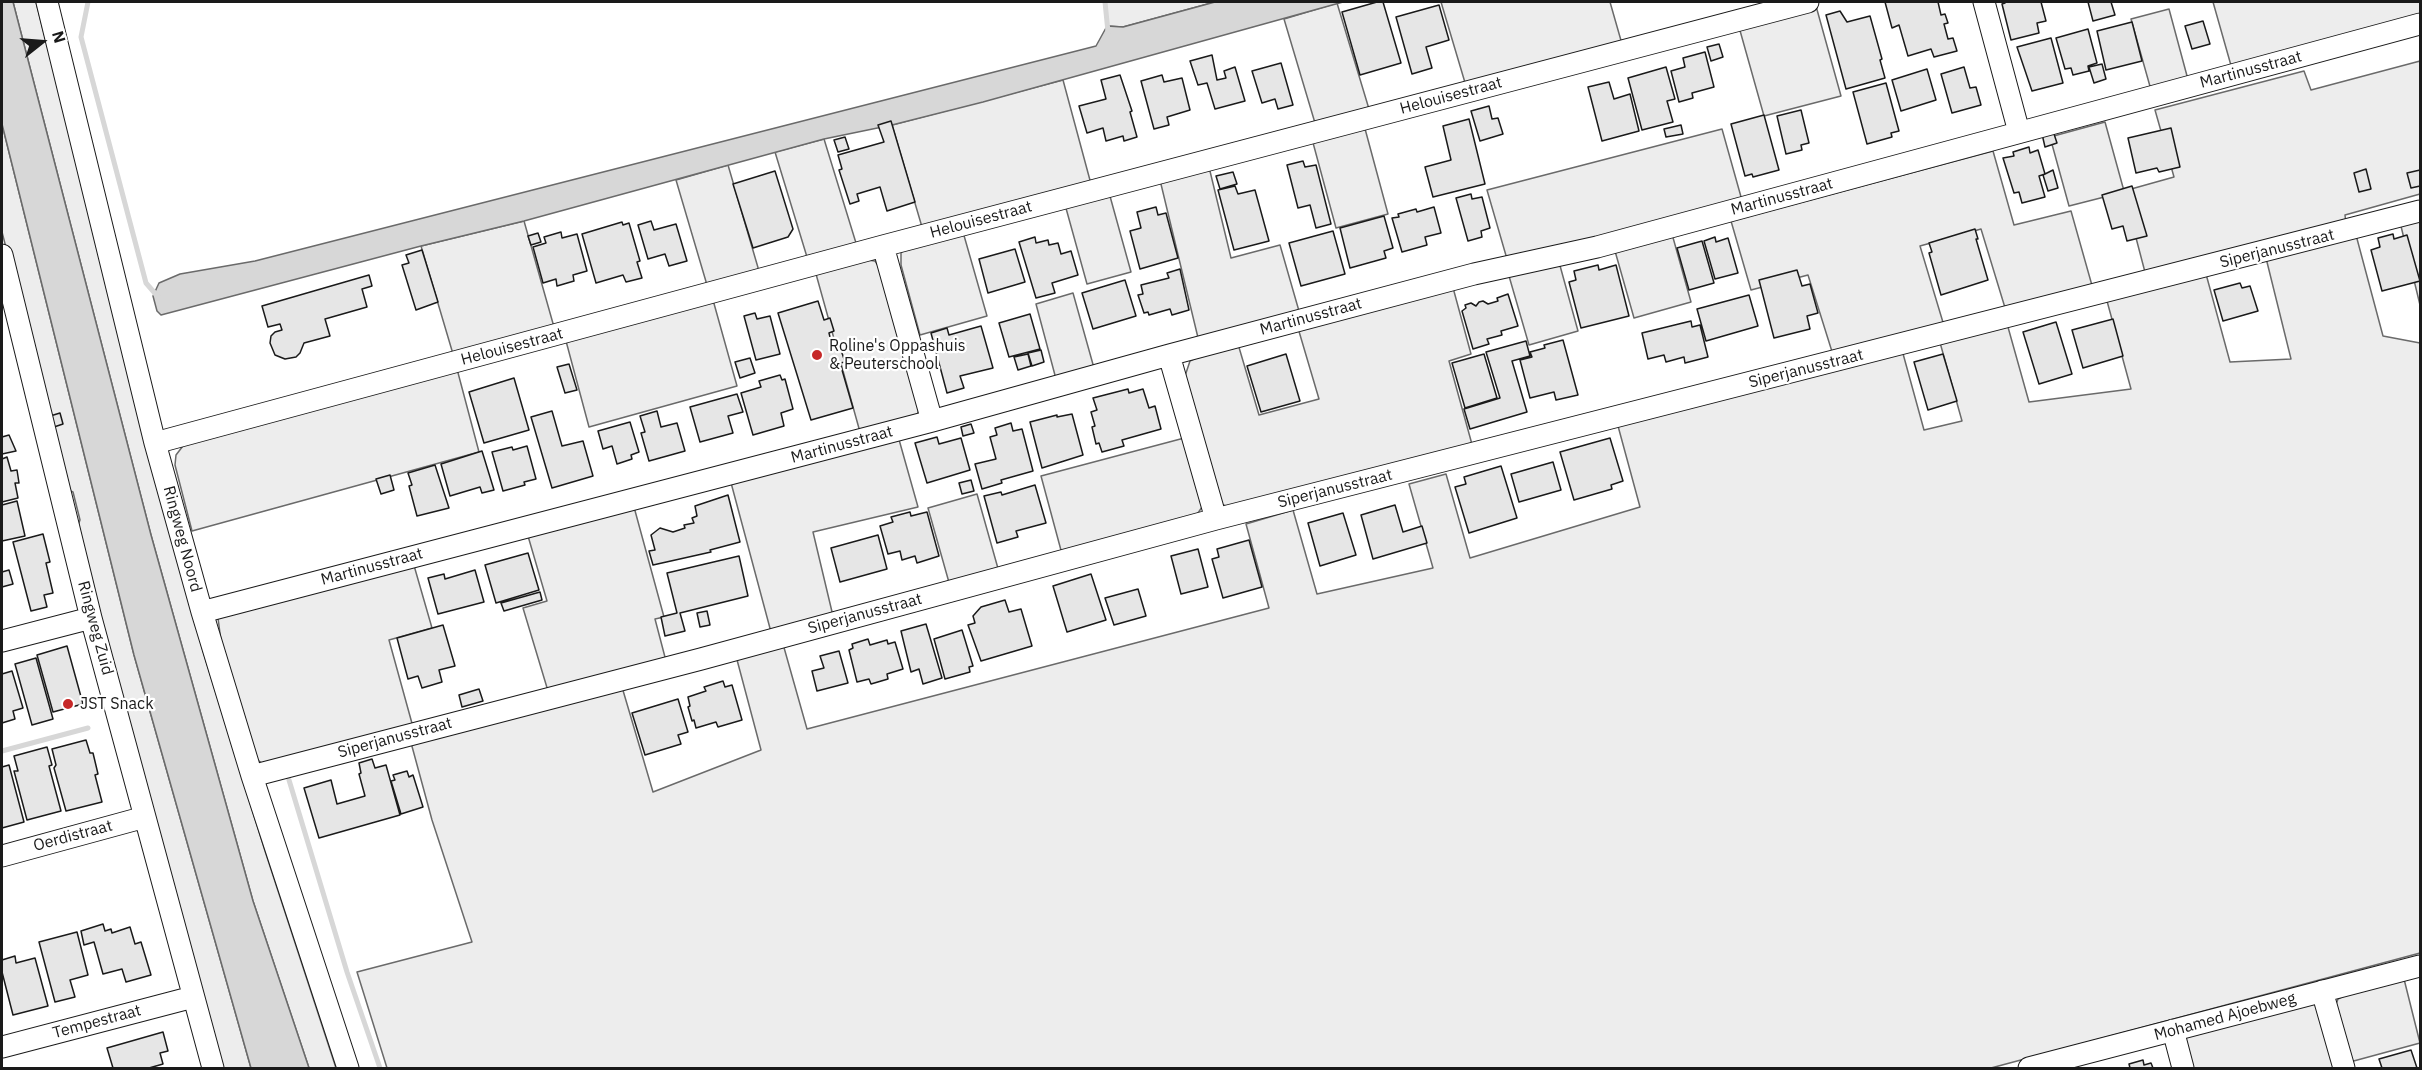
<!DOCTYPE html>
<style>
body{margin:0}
#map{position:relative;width:2422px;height:1070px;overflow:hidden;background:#fff;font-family:"IBM Plex Sans",sans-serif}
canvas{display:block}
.frame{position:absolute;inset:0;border:3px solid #1a1a1a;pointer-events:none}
.north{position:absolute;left:12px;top:12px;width:60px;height:60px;-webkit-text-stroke:4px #fff;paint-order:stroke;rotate:73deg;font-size:16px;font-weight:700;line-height:24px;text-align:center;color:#1a1a1a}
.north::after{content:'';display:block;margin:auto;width:21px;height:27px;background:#1a1a1a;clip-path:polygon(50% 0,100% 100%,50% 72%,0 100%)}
</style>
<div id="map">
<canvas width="2422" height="1070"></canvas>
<div class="frame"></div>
<div class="north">N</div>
</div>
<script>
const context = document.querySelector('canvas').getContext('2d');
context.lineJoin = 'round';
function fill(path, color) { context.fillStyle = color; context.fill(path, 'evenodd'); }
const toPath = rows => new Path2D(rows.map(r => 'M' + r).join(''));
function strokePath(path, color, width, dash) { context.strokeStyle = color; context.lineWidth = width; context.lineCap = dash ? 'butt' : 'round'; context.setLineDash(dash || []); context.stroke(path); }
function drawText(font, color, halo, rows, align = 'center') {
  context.font = font + ' "IBM Plex Sans",sans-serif'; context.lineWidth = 4.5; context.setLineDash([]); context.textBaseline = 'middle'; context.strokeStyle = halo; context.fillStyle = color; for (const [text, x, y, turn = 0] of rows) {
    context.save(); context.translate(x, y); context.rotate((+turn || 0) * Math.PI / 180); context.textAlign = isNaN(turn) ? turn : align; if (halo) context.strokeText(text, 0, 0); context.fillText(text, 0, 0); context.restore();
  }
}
const built = toPath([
 [13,2,36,2,203,651,265,851,336,1068,309,1068,253,901,151,535,13,2],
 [1105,2,1215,2,1123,27,1107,26,1105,2],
 [1441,2,1610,2,1622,44,1466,86,1441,2],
 [2213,2,2420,2,2420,26,2234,76,2213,2],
 [1337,3,1369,109,1315,123,1284,19,1337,3],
 [1816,6,1841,96,1764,116,1739,27,1816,6],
 [2169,9,2190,87,2153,97,2131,19,2169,9],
 [2420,61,2420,194,2345,215,2346,224,2146,276,2124,192,2069,206,2050,137,2105,122,2124,191,2174,177,2155,110,2304,71,2311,90,2420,61],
 [1063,80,1091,184,922,227,892,125,1063,80],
 [2,124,134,655,251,1068,219,1068,77,528,80,520,73,492,68,490,2,232,2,124],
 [1364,125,1388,214,1336,228,1312,139,1364,125],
 [1722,129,1743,204,1507,259,1487,190,1722,129],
 [824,139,856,243,807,257,775,152,824,139],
 [1993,151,2014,225,2071,211,2093,289,2006,311,1981,229,1920,246,1945,329,1834,358,1808,275,1751,290,1731,221,1993,151],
 [728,165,759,271,707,285,676,180,728,165],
 [1209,167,1231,258,1280,245,1301,318,1200,346,1160,180,1209,167],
 [1108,189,1131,272,1087,284,1064,201,1108,189],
 [2420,217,2420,305,2400,222,2420,217],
 [524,221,554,327,453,354,421,246,524,221],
 [963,232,987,316,920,335,901,265,901,253,905,248,963,232],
 [1672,234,1691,302,1634,318,1615,251,1672,234],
 [2356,235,2383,336,2420,343,2420,953,1991,1068,387,1068,357,972,472,942,432,820,410,739,622,687,653,792,761,750,736,656,783,644,807,729,1269,608,1246,524,1293,510,1317,594,1433,568,1409,484,1446,474,1470,558,1640,507,1618,426,1902,350,1924,430,1962,421,1939,339,2006,320,2029,402,2131,389,2107,301,2206,274,2230,362,2291,359,2266,258,2356,235],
 [867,260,875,261,881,270,920,408,916,417,860,432,816,274,867,260],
 [1559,262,1578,331,1529,345,1509,276,1559,262],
 [1452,284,1471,354,1449,361,1473,448,1230,507,1220,504,1184,379,1190,361,1200,356,1238,344,1259,415,1319,399,1298,328,1452,284],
 [1073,293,1094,368,1056,379,1036,304,1073,293],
 [713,300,737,386,589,427,566,341,713,300],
 [457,369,479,452,192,531,175,465,176,455,186,442,457,369],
 [898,436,918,507,813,532,833,616,771,632,730,479,898,436],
 [1188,437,1202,507,1196,516,1062,554,1041,476,1188,437],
 [977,494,999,572,950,586,928,508,977,494],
 [634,507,664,617,655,619,666,661,548,691,523,608,547,601,528,536,634,507],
 [413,562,432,628,389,640,413,727,262,763,256,759,221,641,218,618,413,562],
 [2404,979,2420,1043,2350,1062,2335,1007,2338,999,2346,995,2404,979],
 [2315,999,2338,1068,2188,1068,2185,1036,2315,999]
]);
fill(built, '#ededed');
strokePath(built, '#6a6a6a', 1.5);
const water = toPath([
 [2,2,13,2,151,535,253,901,309,1068,251,1068,134,655,2,124,2,2],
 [1215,2,1343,2,983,102,892,125,824,139,524,221,421,246,161,315,157,311,153,296,159,283,180,274,255,261,1096,46,1107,26,1123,27,1215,2]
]);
fill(water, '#d7d7d7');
strokePath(water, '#6a6a6a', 1.5);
strokePath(toPath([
 [88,2,81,37,146,283,159,298],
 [1105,2,1108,32],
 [2,751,88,728],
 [289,780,347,972,380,1068]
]), '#d7d7d7', 5);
const building = toPath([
 [1377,2,1383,2,1401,63,1360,75,1342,12,1377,2],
 [1885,2,1938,2,1941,15,1945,14,1948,23,1944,24,1948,39,1953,38,1957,51,1934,57,1931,49,1908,56,1899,25,1892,28,1885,2],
 [2005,2,2041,2,2046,21,2037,23,2039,33,2011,40,2002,4,2005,3,2005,2],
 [2088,2,2111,2,2115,15,2093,21,2088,2],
 [1439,5,1449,40,1426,47,1432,68,1412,74,1396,17,1439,5],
 [1840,11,1847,22,1870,16,1882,59,1880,60,1885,78,1846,89,1826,15,1840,11],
 [2203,21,2210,44,2192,49,2185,26,2203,21],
 [2132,22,2142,61,2106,70,2097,31,2132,22],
 [2088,29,2097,63,2088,66,2089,71,2073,75,2071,68,2065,69,2056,38,2088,29],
 [2051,38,2063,83,2032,91,2017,47,2051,38],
 [1719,44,1723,57,1711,61,1707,47,1719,44],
 [1705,52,1714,87,1692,93,1693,98,1679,102,1671,71,1685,67,1683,58,1705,52],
 [1212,55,1217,80,1226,78,1224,71,1235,67,1245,101,1215,109,1207,83,1198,85,1190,61,1212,55],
 [1281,63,1293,105,1278,109,1275,99,1262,103,1252,71,1281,63],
 [2102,64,2106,79,2094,83,2089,67,2102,64],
 [1666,67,1675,99,1667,101,1673,122,1642,130,1628,78,1666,67],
 [1964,67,1970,88,1976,87,1981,105,1952,113,1941,74,1964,67],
 [1927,69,1936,100,1901,111,1892,80,1927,69],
 [1120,75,1132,111,1130,112,1137,137,1124,141,1123,136,1106,141,1103,128,1087,133,1079,106,1106,99,1101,80,1120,75],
 [1162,75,1164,82,1182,78,1190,110,1167,117,1169,125,1154,129,1141,81,1162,75],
 [1609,82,1614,99,1630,94,1639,131,1602,141,1588,87,1609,82],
 [1886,83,1899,131,1891,133,1892,137,1867,144,1853,92,1886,83],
 [1489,106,1492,119,1498,118,1503,134,1480,141,1471,111,1489,106],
 [1801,110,1809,143,1801,145,1802,150,1786,154,1777,116,1801,110],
 [1764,115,1779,170,1753,177,1752,174,1745,176,1731,124,1764,115],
 [1469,119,1485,184,1433,197,1425,167,1451,160,1443,126,1469,119],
 [891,121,915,202,887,211,880,187,857,194,859,201,850,204,839,170,842,169,838,155,884,142,878,125,891,121],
 [1681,125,1683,134,1666,137,1664,129,1681,125],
 [2171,128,2180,167,2159,172,2157,168,2136,173,2128,138,2171,128],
 [2053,131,2057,143,2045,147,2042,134,2053,131],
 [845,137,849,149,838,152,834,140,845,137],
 [2029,147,2030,153,2038,150,2045,174,2039,176,2045,197,2022,203,2019,192,2014,193,2003,158,2014,156,2013,152,2029,147],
 [1303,161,1305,167,1316,165,1331,224,1316,228,1310,205,1298,208,1287,165,1303,161],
 [2366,169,2371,189,2359,192,2354,173,2366,169],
 [2053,170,2058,188,2048,191,2043,175,2053,170],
 [2420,170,2420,186,2411,188,2407,173,2420,170],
 [775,171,793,229,788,237,753,248,733,184,775,171],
 [1233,172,1237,184,1220,189,1216,176,1233,172],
 [1235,186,1238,194,1255,190,1269,241,1234,250,1218,190,1235,186],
 [2132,186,2147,236,2127,241,2123,226,2112,229,2102,195,2132,186],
 [1471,194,1472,199,1482,197,1490,228,1481,231,1482,237,1468,241,1456,198,1471,194],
 [1156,207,1158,215,1166,213,1178,258,1140,269,1130,231,1141,228,1137,212,1156,207],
 [1434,207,1441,233,1425,237,1427,245,1402,252,1392,218,1399,217,1398,214,1416,209,1417,212,1434,207],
 [1384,216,1393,248,1384,251,1386,258,1350,268,1340,228,1384,216],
 [651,221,654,230,676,224,687,261,669,266,665,254,648,259,638,225,651,221],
 [622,222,623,225,629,223,640,261,637,262,642,278,626,282,623,275,596,283,582,234,622,222],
 [1975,229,1978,239,1976,239,1988,280,1941,295,1929,253,1932,252,1929,243,1975,229],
 [1333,231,1345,274,1301,286,1289,243,1333,231],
 [561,232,562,238,577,234,587,271,573,275,574,281,557,286,556,279,543,283,533,247,546,243,544,237,561,232],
 [538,233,541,242,531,245,528,236,538,233],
 [2393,234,2394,239,2407,235,2420,281,2382,291,2371,250,2380,247,2378,238,2393,234],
 [1035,237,1036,243,1048,240,1049,245,1058,243,1061,254,1071,251,1078,275,1052,283,1055,293,1036,298,1019,242,1035,237],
 [1715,237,1716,242,1728,238,1738,273,1715,279,1704,241,1715,237],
 [1702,241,1714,283,1689,290,1677,248,1702,241],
 [1015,249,1025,282,988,293,979,259,1015,249],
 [422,250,438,302,416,310,402,265,409,263,406,255,422,250],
 [1598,265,1599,270,1616,265,1629,316,1581,328,1569,282,1576,280,1574,271,1598,265],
 [1180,269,1189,310,1172,315,1170,309,1149,315,1148,312,1144,313,1138,295,1143,294,1141,285,1169,278,1167,273,1180,269],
 [1797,270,1802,286,1810,284,1818,313,1807,316,1810,329,1774,338,1759,280,1797,270],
 [369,275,372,286,362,289,367,307,325,319,330,336,304,343,300,353,296,357,285,359,275,355,270,343,271,336,275,332,282,330,280,324,268,327,262,306,369,275],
 [1125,280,1136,316,1093,329,1082,293,1125,280],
 [2240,283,2242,288,2250,286,2258,311,2223,321,2214,290,2240,283],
 [1508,294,1518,326,1501,331,1502,335,1487,339,1489,344,1473,349,1462,311,1466,308,1465,305,1471,303,1476,306,1479,302,1483,301,1488,304,1498,301,1497,298,1508,294],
 [1749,295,1758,326,1706,341,1697,309,1749,295],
 [818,301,824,320,830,318,834,331,829,333,833,349,840,347,845,362,840,363,853,408,811,420,778,313,818,301],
 [755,313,757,319,770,316,780,354,756,360,744,316,755,313],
 [1030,314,1040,349,1009,357,999,323,1030,314],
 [2113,319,2123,356,2083,368,2072,330,2113,319],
 [1691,321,1692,327,1700,325,1708,357,1685,363,1684,357,1666,362,1664,355,1648,359,1642,333,1691,321],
 [2056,322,2072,374,2039,384,2023,332,2056,322],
 [981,326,993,368,960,376,964,388,947,393,931,333,947,328,949,335,981,326],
 [1563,340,1578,395,1556,400,1554,392,1530,398,1520,360,1532,357,1530,352,1545,348,1544,345,1563,340],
 [1526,341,1530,356,1512,361,1527,412,1470,429,1464,409,1500,398,1486,352,1526,341],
 [1041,350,1044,362,1032,366,1028,353,1041,350],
 [1028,354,1031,366,1018,370,1014,357,1028,354],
 [1286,354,1300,401,1261,412,1247,366,1286,354],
 [1484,354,1497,398,1465,408,1452,363,1484,354],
 [1943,354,1957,401,1928,410,1914,362,1943,354],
 [750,358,755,373,740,378,735,362,750,358],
 [569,364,577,390,565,393,557,367,569,364],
 [780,375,782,380,785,379,793,409,781,413,784,426,753,435,741,393,761,387,759,381,780,375],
 [514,378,529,430,484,443,469,392,514,378],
 [1128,389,1129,393,1143,389,1149,408,1155,406,1161,429,1122,440,1124,446,1102,452,1099,443,1096,444,1092,427,1095,426,1091,412,1097,410,1093,398,1128,389],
 [737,394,743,412,728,416,733,433,700,442,690,407,737,394],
 [552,411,562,446,583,441,593,476,552,488,531,417,552,411],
 [657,411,661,427,677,423,685,451,649,461,641,433,645,432,640,416,657,411],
 [60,413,63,424,51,428,47,417,60,413],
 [1072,414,1083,455,1042,468,1030,422,1057,415,1057,417,1072,414],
 [630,422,639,452,631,455,632,459,617,464,612,446,603,449,598,431,630,422],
 [1011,423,1013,431,1022,429,1033,471,1001,480,1002,483,982,489,975,464,996,459,990,437,997,435,995,428,1011,423],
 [971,424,974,433,963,436,961,427,971,424],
 [9,435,16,451,2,454,2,437,9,435],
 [937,437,939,444,961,438,970,470,927,483,915,443,937,437],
 [1610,438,1623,481,1611,485,1612,489,1574,500,1560,452,1610,438],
 [527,446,536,479,524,482,525,485,503,491,492,452,512,447,513,450,527,446],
 [482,451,494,490,482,493,480,487,450,496,441,464,482,451],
 [7,457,11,471,17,470,19,483,15,483,18,498,2,502,2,459,7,457],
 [1553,462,1561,490,1519,502,1511,474,1553,462],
 [435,465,449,508,417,516,409,486,412,485,408,473,435,465],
 [1501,466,1517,518,1469,533,1455,487,1466,484,1464,477,1501,466],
 [390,475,394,490,381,494,376,479,390,475],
 [971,480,974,491,962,494,959,483,971,480],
 [1035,485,1046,523,1016,531,1018,537,997,543,984,496,1001,492,1002,495,1035,485],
 [728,495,740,542,710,550,711,552,653,565,649,551,655,550,651,535,660,528,673,532,685,528,684,525,694,523,692,518,697,516,695,506,728,495],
 [17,501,25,536,2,541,2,505,17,501],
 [1395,505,1403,532,1422,526,1427,543,1373,559,1361,515,1395,505],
 [910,512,911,516,927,512,939,556,917,563,915,556,902,560,900,551,888,554,880,526,893,522,891,517,910,512],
 [1343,513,1356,555,1320,566,1308,523,1343,513],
 [43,534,50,562,46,563,53,593,44,595,47,607,31,611,13,542,43,534],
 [878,535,887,569,840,582,831,548,878,535],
 [1249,540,1262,587,1223,598,1212,559,1219,557,1217,549,1249,540],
 [1198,549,1208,587,1181,594,1171,556,1198,549],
 [528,553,539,590,496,603,485,565,528,553],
 [739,556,748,596,680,613,685,631,665,636,661,617,677,613,667,573,739,556],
 [9,570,13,584,2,587,2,572,9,570],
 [475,570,484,602,438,614,428,578,444,574,445,579,475,570],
 [1091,574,1106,620,1067,632,1053,586,1091,574],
 [1138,589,1146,616,1114,625,1105,598,1138,589],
 [540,592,542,600,504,611,501,603,540,592],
 [1005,600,1009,612,1021,609,1032,646,981,661,968,625,975,623,973,616,981,607,1005,600],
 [707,611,710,625,700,627,697,613,707,611],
 [926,624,942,678,923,684,919,669,911,672,901,631,926,624],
 [443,625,455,666,439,670,442,682,422,688,418,676,408,679,397,638,443,625],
 [962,630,973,666,969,667,970,672,945,679,934,639,962,630],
 [868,639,870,645,887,640,888,644,895,642,903,669,887,674,888,679,871,684,869,679,857,682,849,650,853,648,852,644,868,639],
 [67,646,83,704,53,712,37,655,67,646],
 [839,651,848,683,817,691,812,671,824,668,820,656,839,651],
 [36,658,53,719,32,725,15,664,36,658],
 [12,671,23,708,13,711,15,719,2,723,2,674,12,671],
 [723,681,725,687,732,685,742,720,718,727,716,722,696,728,694,720,692,721,688,707,690,706,688,697,706,691,704,687,723,681],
 [479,689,483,701,462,707,459,695,479,689],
 [678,699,688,732,678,735,681,744,645,755,632,713,678,699],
 [86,740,90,753,93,753,98,774,95,775,102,802,66,811,54,768,56,765,52,749,86,740],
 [47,747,52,765,49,766,61,811,27,820,14,771,18,771,14,756,47,747],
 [372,759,375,768,386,765,400,815,319,838,304,788,331,780,337,804,365,796,359,774,361,773,359,763,372,759],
 [9,765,24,822,2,828,2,767,9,765],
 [407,771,409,777,413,775,423,807,401,814,391,781,395,780,393,775,407,771],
 [103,924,105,931,111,929,112,933,130,927,135,944,141,942,151,975,126,982,122,969,103,974,94,942,84,945,81,931,103,924],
 [77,932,88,975,70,980,75,997,55,1002,39,942,77,932],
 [15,956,16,963,35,958,48,1006,13,1015,2,972,2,960,15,956],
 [163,1032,168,1051,160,1053,163,1064,149,1068,113,1068,107,1048,163,1032],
 [2411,1050,2417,1068,2382,1068,2379,1059,2411,1050],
 [2143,1060,2144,1065,2151,1063,2153,1068,2130,1068,2129,1064,2143,1060]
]);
fill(building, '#e6e6e6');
strokePath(building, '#1a1a1a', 1.5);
const minor = toPath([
 [47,2,155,443,202,612,252,776,348,1068],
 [1984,2,2019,132],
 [883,246,932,421],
 [2,255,91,618,213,1068],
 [1169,355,1216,519],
 [155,443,883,246,1808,2],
 [202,612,932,421,1169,355,1474,274,1597,247,2420,24],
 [2,641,91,618],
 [252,776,701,659,1216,519,2420,211],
 [2,856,145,817],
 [2322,991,2344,1068],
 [2173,1030,2183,1068],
 [2,1047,193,997],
 [2029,1068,2420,966]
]);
strokePath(minor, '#1a1a1a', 23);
strokePath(minor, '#fff', 21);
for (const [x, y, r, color] of [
 [817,355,6,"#c62828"],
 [68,704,6,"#c62828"]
]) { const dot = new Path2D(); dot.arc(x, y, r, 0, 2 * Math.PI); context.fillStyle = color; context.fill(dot); strokePath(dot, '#fff', 2); }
drawText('16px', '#1a1a1a', '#fff', [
 ["Martinusstraat",2251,70,-15],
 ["Helouisestraat",1451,96,-15],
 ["Martinusstraat",1782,197,-15],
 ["Helouisestraat",981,220,-15],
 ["Siperjanusstraat",2277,249,-14],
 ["Martinusstraat",1311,317,-15],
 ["Helouisestraat",512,347,-15],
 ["Siperjanusstraat",1806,369,-14],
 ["Martinusstraat",842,445,-15],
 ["Siperjanusstraat",1335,489,-14],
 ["Ringweg Noord",182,539,75],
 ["Martinusstraat",372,567,-15],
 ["Siperjanusstraat",865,614,-15],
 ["Ringweg Zuid",95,628,75],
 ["Siperjanusstraat",395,738,-15],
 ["Oerdistraat",73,836,-15],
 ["Mohamed Ajoebweg",2225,1017,-15],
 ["Tempestraat",97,1022,-15]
]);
drawText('16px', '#1a1a1a', '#fff', [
 ["Roline's Oppashuis",829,346],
 ["& Peuterschool",829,364],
 ["JST Snack",80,704]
], 'left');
</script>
